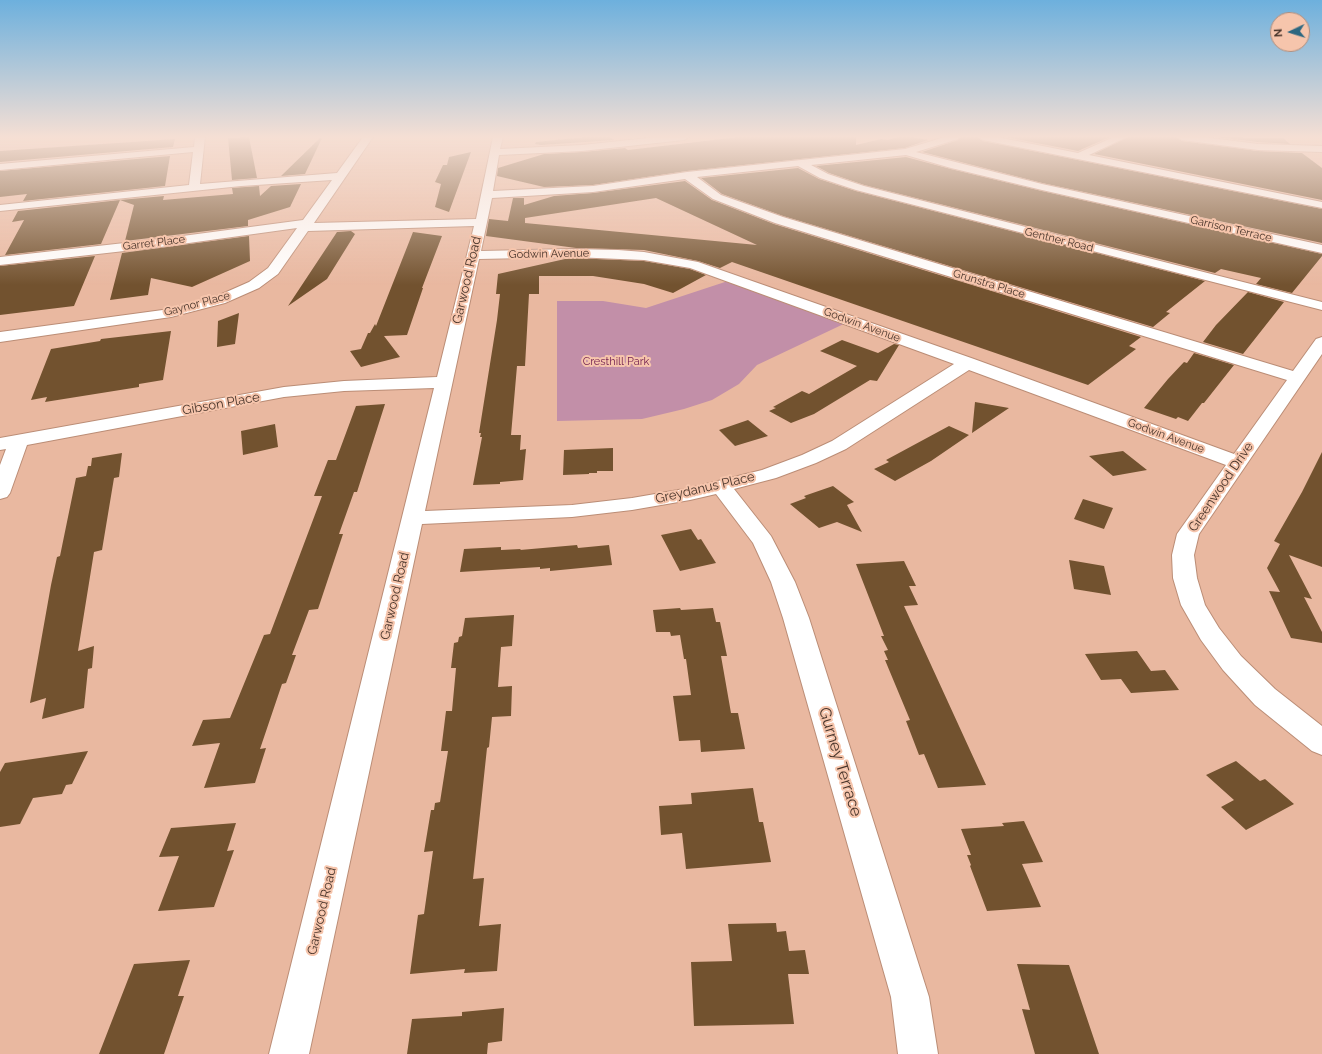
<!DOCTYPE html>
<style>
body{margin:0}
#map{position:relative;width:1322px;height:1054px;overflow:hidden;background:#e9b8a0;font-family:Raleway,sans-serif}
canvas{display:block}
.north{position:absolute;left:1270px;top:12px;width:40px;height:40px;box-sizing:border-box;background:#f6c5ac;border:1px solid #b18b78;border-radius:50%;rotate:266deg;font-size:11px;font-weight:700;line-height:16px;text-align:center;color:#49352b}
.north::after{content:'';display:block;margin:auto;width:14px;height:18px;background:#2d6780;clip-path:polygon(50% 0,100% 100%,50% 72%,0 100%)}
</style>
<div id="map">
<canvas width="1322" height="1054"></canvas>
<div class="north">N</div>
</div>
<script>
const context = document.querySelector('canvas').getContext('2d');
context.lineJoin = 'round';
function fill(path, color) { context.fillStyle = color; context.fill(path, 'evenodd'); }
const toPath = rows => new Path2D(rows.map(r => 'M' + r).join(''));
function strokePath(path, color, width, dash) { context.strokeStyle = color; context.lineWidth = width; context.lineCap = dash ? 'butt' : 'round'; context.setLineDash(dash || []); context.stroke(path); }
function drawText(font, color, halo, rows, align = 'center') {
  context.font = font + ' Raleway,sans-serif'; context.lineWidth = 4; context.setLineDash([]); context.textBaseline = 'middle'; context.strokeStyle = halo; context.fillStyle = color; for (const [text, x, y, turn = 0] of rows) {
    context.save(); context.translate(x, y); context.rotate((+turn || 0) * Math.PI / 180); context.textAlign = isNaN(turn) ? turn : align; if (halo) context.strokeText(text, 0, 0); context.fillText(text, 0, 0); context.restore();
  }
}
fill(toPath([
 [734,279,850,321,757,365,739,384,712,400,684,409,642,419,557,421,557,301,603,301,646,308]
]), '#c28fa8');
fill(toPath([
 [249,137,257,178,232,180,228,138],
 [321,137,322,138,305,174,281,176],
 [586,137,609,137,614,140,541,145,535,144,536,142],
 [739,137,856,137,856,145,881,139,888,140,898,137,912,137,928,140,905,148,687,171,593,185,544,187,497,176,498,168,544,154,582,152,625,148,628,150],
 [961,137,977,137,983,141,1322,209,1322,243,1042,183,922,152,958,140],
 [1005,137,1110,137,1078,151],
 [1128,137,1176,137,1182,141,1258,151,1302,153,1322,168,1322,200,1094,154],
 [1215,137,1283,138,1290,144,1258,142],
 [175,139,173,147,0,162,0,151],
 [471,152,449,212,435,207,441,184,435,182,443,165,447,165,449,157],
 [170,156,165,186,23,201,27,194,0,197,0,171],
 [906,157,951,169,1042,191,1322,254,1322,256,1292,293,1256,284,1261,278,1221,269,1215,273,864,185,829,173,816,166],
 [798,168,819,179,856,191,1205,281,1166,312,1170,313,1153,327,783,216,722,194,701,178],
 [685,181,712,200,774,224,1141,337,1129,346,1136,349,1088,385,732,262,720,268,698,261,644,250,576,248,486,236,489,219,508,221,513,198,524,198,524,205,554,196,593,193],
 [656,198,757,245,525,223,525,218],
 [301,184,290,207,248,220,248,226,125,241,134,205,120,200,164,196,163,200,233,194,232,188,259,186,260,196,271,186],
 [120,200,101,244,5,255,24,220,12,222,18,211],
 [351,231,355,234,327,279,288,306,337,232],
 [413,232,442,236,422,288,423,288,407,335,384,336,400,357,361,367,350,351,361,349,368,333,370,333,375,324,376,326],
 [249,236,250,261,192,287,151,278,148,295,110,300,122,253],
 [95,256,74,306,0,315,0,266],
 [573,258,644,261,690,269,706,275,673,293,644,284,593,276,539,276,539,294,529,294,525,366,517,366,511,435,521,435,520,450,526,449,523,480,500,482,500,484,473,485,482,437,480,437,481,433,479,433,497,320,500,294,496,294,498,274,565,259],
 [1248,292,1284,302,1243,354,1203,342,1216,325],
 [239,313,235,344,217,347,218,321],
 [171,331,163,380,139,384,139,387,45,402,47,397,31,400,51,349,100,341,101,339],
 [842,340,878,353,894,344,899,345,877,381,870,380,814,414,791,423,769,411,776,408,773,407,802,391,809,394,857,366,820,351],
 [1194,353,1234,365,1204,403,1202,403,1188,421,1178,417,1176,419,1144,408,1168,379,1184,362,1187,363],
 [975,402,1009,408,972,433],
 [385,404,357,492,354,492,339,534,343,534,318,609,309,610,292,655,296,655,286,683,282,684,260,749,266,748,255,783,204,788,220,743,192,746,203,720,230,718,264,635,270,634,322,496,314,496,328,460,336,460,356,406],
 [748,420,768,436,735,446,719,430],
 [275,424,278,447,243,455,241,431],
 [949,426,969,435,931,461,895,481,874,469,889,462,886,460],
 [613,448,613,471,597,471,597,473,589,473,589,474,563,475,564,450],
 [1123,451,1147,470,1113,476,1089,456],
 [1322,452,1322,567,1289,555,1312,599,1304,597,1322,632,1322,643,1291,638,1269,591,1280,592,1267,568,1280,544,1274,541,1302,492],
 [122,453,119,477,114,478,102,550,94,552,78,651,94,646,92,668,88,669,84,708,42,719,46,698,30,703,51,585,57,557,60,556,76,478,86,476,88,466,91,466,92,458],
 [833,486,854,502,847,505,862,532,837,522,819,528,790,504,806,498,804,496],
 [1083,499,1113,508,1104,529,1074,519],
 [691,529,698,540,701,539,716,563,680,571,661,535],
 [577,545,578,548,609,545,612,565,550,571,550,568,540,569,540,567,460,572,464,549,501,547,501,550,521,549,520,550],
 [1069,560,1104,566,1111,595,1074,589],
 [904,561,916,586,909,586,918,605,904,606,986,785,938,788,924,754,919,755,906,721,910,720,885,660,888,660,884,651,888,650,881,636,884,636,856,564],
 [680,608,681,610,713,608,716,622,720,622,727,656,721,656,731,713,738,713,745,749,701,752,700,740,679,741,673,696,691,695,686,659,684,659,680,635,671,636,670,632,656,632,653,610],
 [514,615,512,646,501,647,498,687,512,686,511,716,492,717,489,747,487,748,473,879,484,878,479,926,501,924,497,971,464,973,465,969,410,974,418,915,424,914,433,851,424,852,431,810,434,810,435,803,440,802,448,751,441,751,446,711,452,711,456,668,451,668,454,643,458,642,459,637,462,636,465,618],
 [1137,651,1151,671,1165,670,1179,690,1131,693,1121,679,1101,680,1085,654],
 [88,751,72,784,66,785,62,794,33,798,20,824,0,827,0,772,5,763],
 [1236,761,1260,781,1265,779,1294,804,1246,830,1221,807,1234,800,1206,775],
 [753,788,759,822,763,822,771,862,686,869,682,833,661,835,659,806,692,804,691,793],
 [1024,821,1043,862,1022,864,1041,907,987,911,970,866,971,865,967,855,971,855,961,829,1004,826,1002,823],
 [236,823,227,851,234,850,214,907,158,911,179,856,159,857,171,828],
 [776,923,777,932,786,931,789,951,805,950,809,974,788,974,794,1024,694,1026,691,962,732,961,728,924],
 [190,960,178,996,184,996,164,1054,99,1054,134,964],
 [1017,964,1069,965,1099,1054,1035,1054,1022,1009,1030,1010],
 [504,1008,502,1041,488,1043,487,1054,407,1054,412,1019,462,1016,462,1012]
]), '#72522f');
const minor = toPath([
 [195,137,205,137,200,184,337,173,363,137,373,137,314,223,476,219,493,137,503,137,500,149,582,145,658,137,689,137,684,140,582,151,499,155,493,191,593,186,687,172,905,149,945,137,960,137,958,139,916,152,1042,184,1322,245,1322,253,1042,190,951,168,906,155,811,165,828,174,864,186,1322,302,1322,310,856,190,820,178,798,166,697,177,721,195,783,217,1293,371,1316,339,1322,337,1322,354,1199,534,1194,555,1197,578,1205,605,1219,628,1241,656,1275,689,1322,726,1322,755,1312,751,1255,705,1223,670,1201,640,1181,605,1173,578,1172,555,1177,534,1226,465,969,370,846,449,816,463,776,478,734,489,771,536,795,582,809,618,929,997,938,1054,898,1054,891,997,783,618,771,582,753,543,716,494,690,500,632,510,572,517,422,524,309,1054,269,1054,434,388,344,391,284,397,27,445,10,493,7,497,0,499,0,465,6,449,0,450,0,438,284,387,344,381,437,377,474,226,308,231,278,274,259,288,225,303,171,317,0,342,0,332,170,309,215,297,249,282,268,268,297,228,160,247,0,265,0,257,160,239,303,220,332,180,241,186,0,211,0,205,189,185,193,152,0,170,0,164,194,147,195,137],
 [685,179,713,199,775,223,1287,380,1234,454,974,359,698,262,644,252,618,250,573,249,481,251,492,198,593,192,685,179],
 [573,257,644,260,690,268,954,364,832,441,802,455,762,470,690,488,632,498,572,505,425,511,479,259,573,257],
 [978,137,997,137,1078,153,1114,137,1127,137,1089,155,1322,202,1322,208,983,140,978,137],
 [1177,137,1203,137,1258,144,1322,146,1322,152,1258,150,1182,140,1177,137]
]);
strokePath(minor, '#bb8d76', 2);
fill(minor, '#fff');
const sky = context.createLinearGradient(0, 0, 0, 285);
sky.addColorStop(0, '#6db0dd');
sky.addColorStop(0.48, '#f5dfd4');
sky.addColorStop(1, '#f5dfd400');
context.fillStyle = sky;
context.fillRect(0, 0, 1322, 285);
drawText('11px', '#49352b', '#f6c5ac', [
 ["Garrison Terrace",1231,229,13],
 ["Gentner Road",1059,240,14],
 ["Garret Place",154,243,-7],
 ["Godwin Avenue",549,254,-1],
 ["Grunstra Place",989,284,17],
 ["Gaynor Place",197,304,-15],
 ["Godwin Avenue",862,325,20],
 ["Godwin Avenue",1166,436,20]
]);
drawText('11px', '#711e4f', '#f6c5ac', [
 ["Cresthill Park",616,362]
]);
drawText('13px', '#49352b', '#f6c5ac', [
 ["Garwood Road",467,280,-77],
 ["Gibson Place",221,404,-10],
 ["Greenwood Drive",1221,487,-56],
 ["Greydanus Place",705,488,-13],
 ["Garwood Road",395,596,-77],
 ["Garwood Road",322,911,-77]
]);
drawText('16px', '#49352b', '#f6c5ac', [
 ["Gurney Terrace",840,762,73]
]);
</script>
